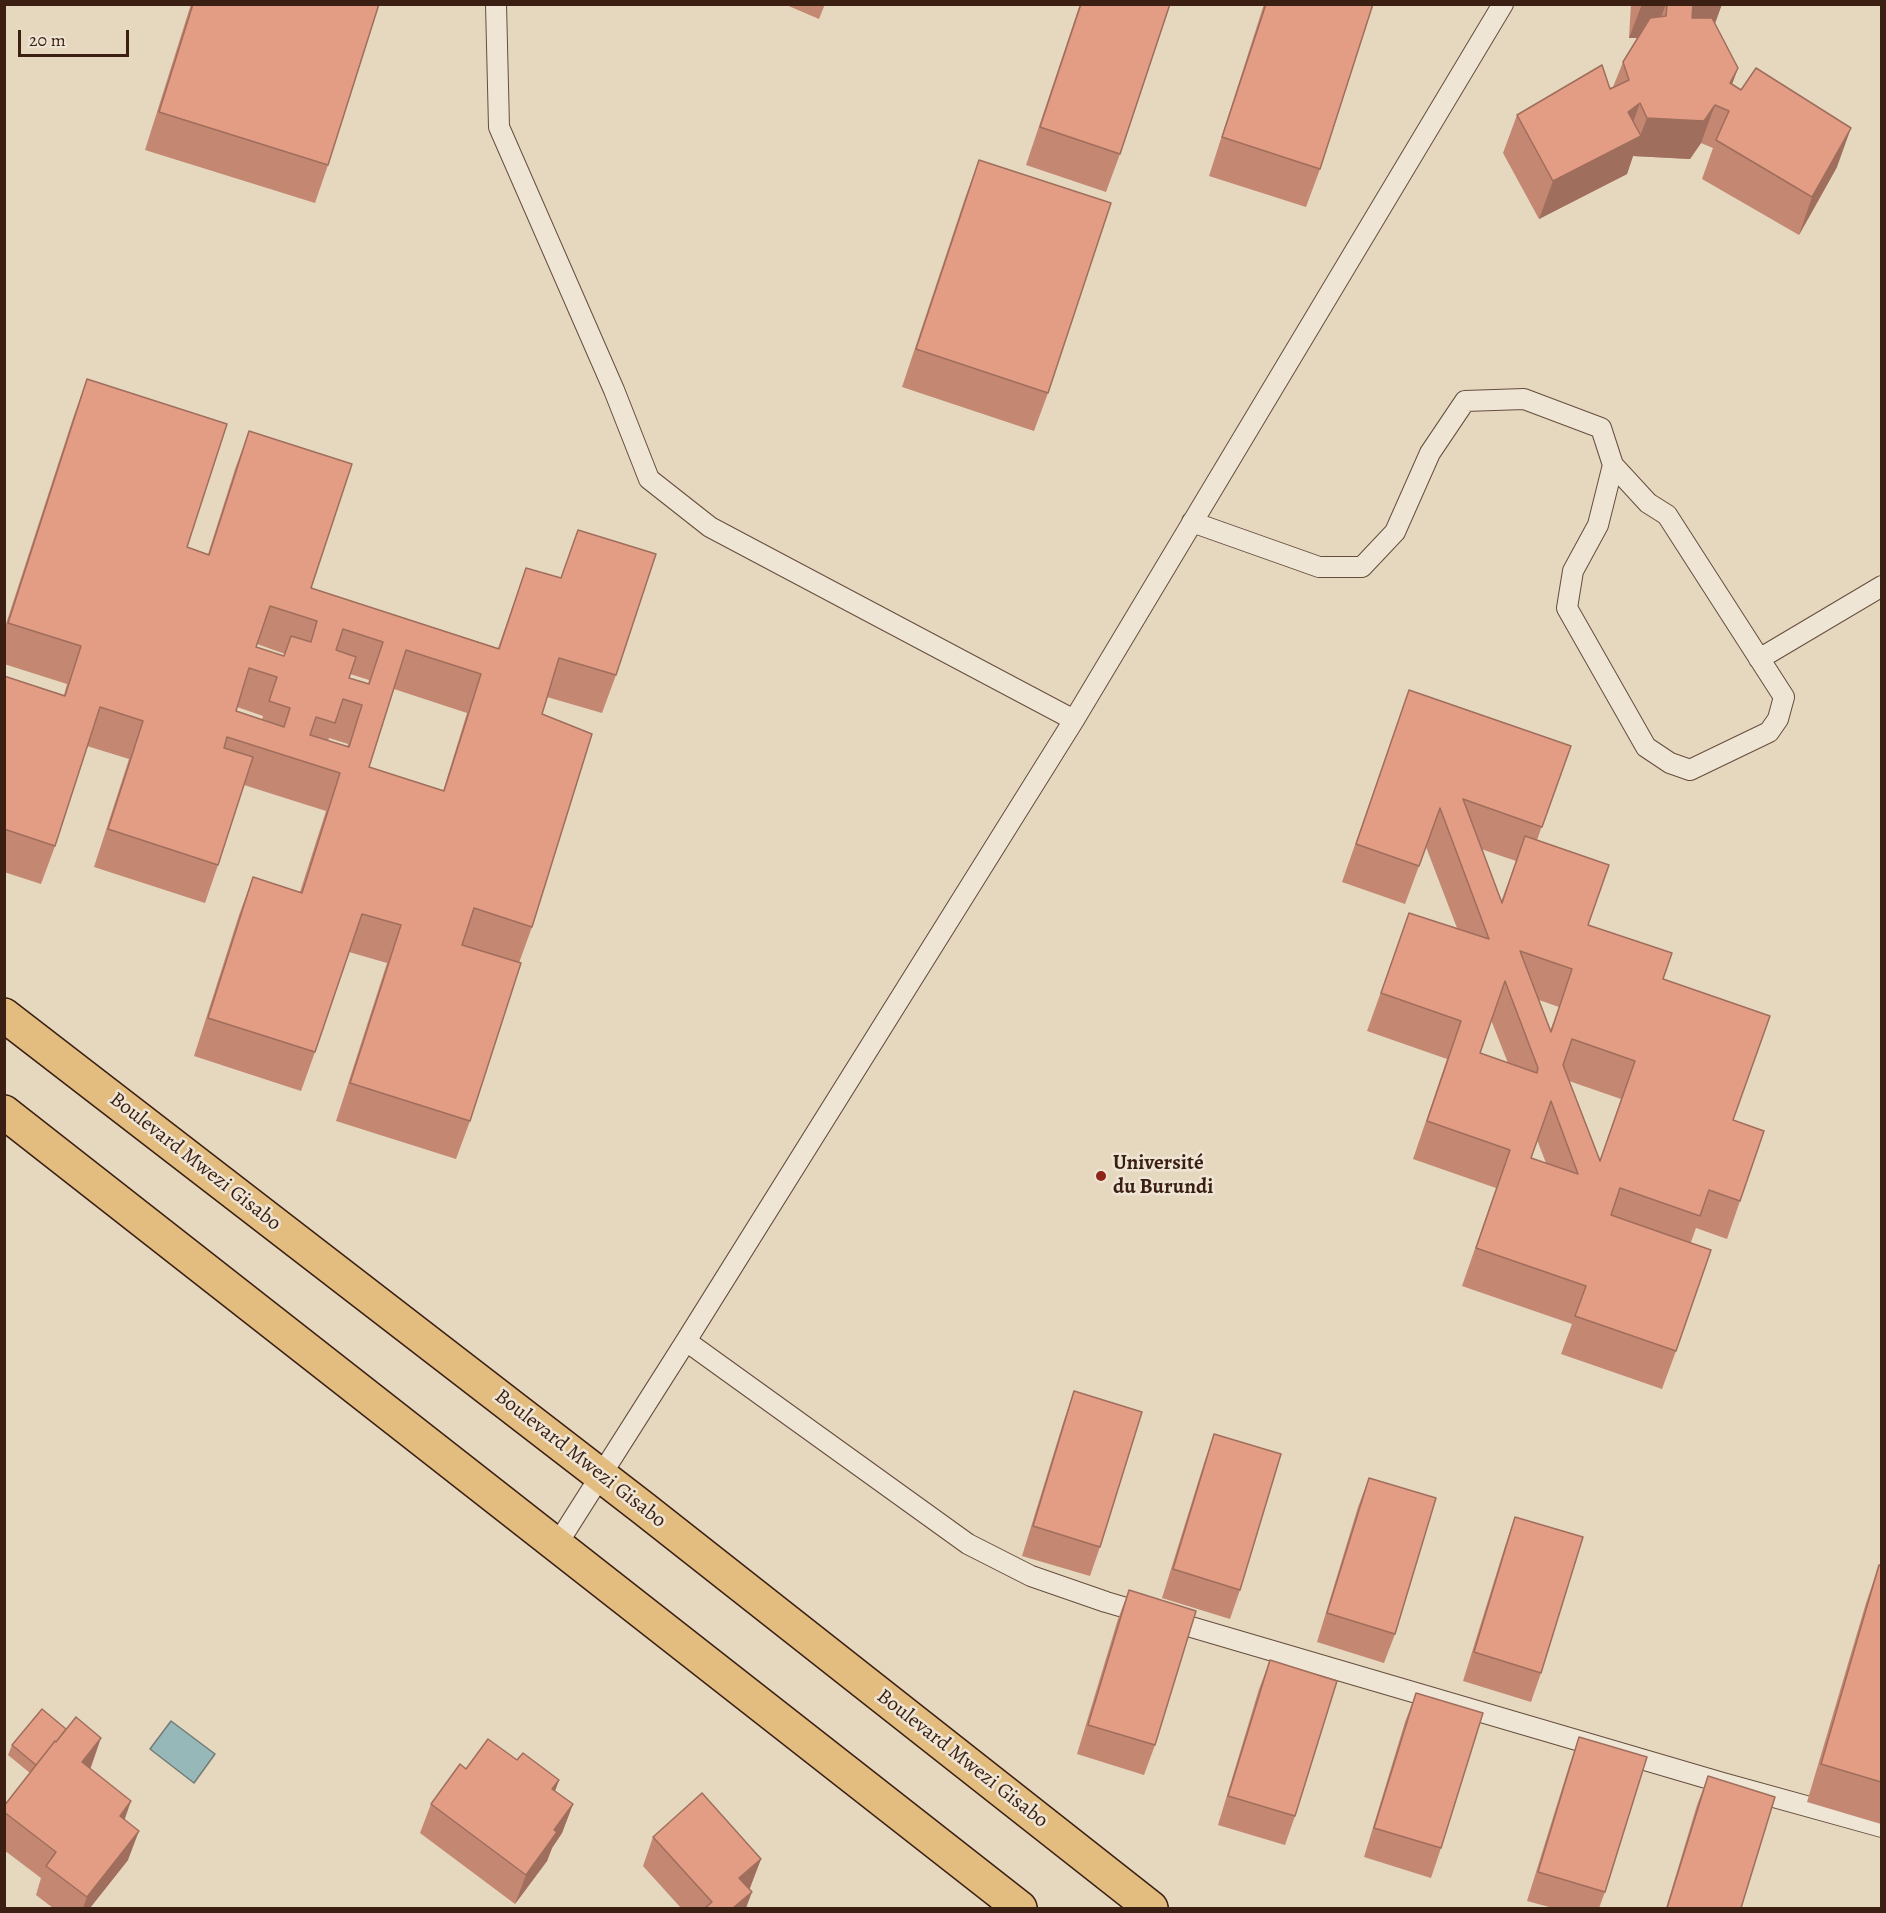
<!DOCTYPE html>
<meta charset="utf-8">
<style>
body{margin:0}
#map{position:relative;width:1886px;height:1913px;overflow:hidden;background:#e6d7bf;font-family:Alegreya,serif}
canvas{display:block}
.frame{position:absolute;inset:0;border:6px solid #3a1f12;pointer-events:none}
.scale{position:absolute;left:18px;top:30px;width:111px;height:27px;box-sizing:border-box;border:3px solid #3a1f12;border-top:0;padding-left:8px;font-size:18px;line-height:21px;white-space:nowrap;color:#3a1f12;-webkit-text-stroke:4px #efe5d5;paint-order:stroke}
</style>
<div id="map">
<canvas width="1886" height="1913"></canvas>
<div class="frame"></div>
<div class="scale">20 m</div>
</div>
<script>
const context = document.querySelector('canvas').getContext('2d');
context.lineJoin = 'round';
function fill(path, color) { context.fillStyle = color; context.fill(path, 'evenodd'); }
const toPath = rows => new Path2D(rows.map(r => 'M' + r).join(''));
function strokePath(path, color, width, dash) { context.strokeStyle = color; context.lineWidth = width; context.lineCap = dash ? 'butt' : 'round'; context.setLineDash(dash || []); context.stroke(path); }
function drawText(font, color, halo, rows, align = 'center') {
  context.font = font + ' Alegreya,serif'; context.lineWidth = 5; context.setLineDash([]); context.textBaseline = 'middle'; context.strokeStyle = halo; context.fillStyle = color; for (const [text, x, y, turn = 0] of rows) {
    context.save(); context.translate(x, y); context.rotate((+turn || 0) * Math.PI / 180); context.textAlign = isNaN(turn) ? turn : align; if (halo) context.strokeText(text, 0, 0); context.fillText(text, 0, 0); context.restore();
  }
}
const water = toPath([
 [171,1721,215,1754,194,1783,150,1749,171,1721]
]);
fill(water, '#97b8b8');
strokePath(water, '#727b76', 1.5);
const lane = toPath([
 [496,4,499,127,614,390,649,479,710,527,1074,720],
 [1192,522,1319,567,1362,567,1395,532,1430,453,1465,401,1524,399,1601,428,1613,465,1648,503,1667,515,1784,697,1778,719,1769,732,1690,770,1670,763,1646,747,1567,608,1573,571,1598,525,1613,465],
 [1759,659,1882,586],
 [686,1341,968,1544,1031,1576,1106,1602,1723,1783,1882,1827],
 [556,1546,686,1341,1074,720,1503,4]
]);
const primary = toPath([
 [4,1015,643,1508,1151,1908],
 [4,1112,1020,1908]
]);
strokePath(lane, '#654d3d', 22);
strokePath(primary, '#3a1f12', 36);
strokePath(lane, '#efe5d5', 20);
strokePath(primary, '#e3bc80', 33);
fill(toPath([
 [191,4,379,4,328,165,315,203,145,150],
 [784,4,825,4,819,19],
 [1080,4,1170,4,1120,154,1106,192,1026,165],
 [1264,4,1373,4,1320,169,1306,207,1209,176],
 [1631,4,1722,4,1715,24,1738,68,1732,84,1837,167,1799,235,1702,179,1713,148,1701,143,1690,159,1633,156,1627,174,1539,219,1503,153,1517,115,1613,87,1623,62,1637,38,1629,38],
 [979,160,1048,393,1034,431,902,387,965,198],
 [87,379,187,547,208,554,235,469,249,431,311,588,498,648,526,568,616,675,602,713,547,697,542,714,532,927,519,963,470,1121,456,1159,336,1121,387,963,349,952,315,1052,301,1091,194,1056,239,915,253,877,300,892,326,811,244,785,218,865,205,903,94,867,129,759,87,746,55,846,41,884,4,872,4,676,64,695,67,684,4,664,4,630,73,418],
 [257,644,285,654,284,656,256,647],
 [350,674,369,680,368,684,349,678],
 [394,689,467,713,443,791,369,767],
 [237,707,263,716,262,720,236,711],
 [329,738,348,744,347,747,328,741],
 [1409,690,1571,746,1537,840,1588,925,1663,979,1733,1120,1740,1201,1727,1239,1696,1228,1691,1242,1676,1351,1662,1389,1561,1354,1572,1324,1462,1286,1496,1188,1413,1159,1447,1059,1367,1031,1409,913,1457,928,1426,847,1405,904,1342,882],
 [1481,849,1516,861,1501,902],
 [1539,1000,1559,1007,1550,1031],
 [1491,1020,1508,1063,1480,1053],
 [1569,1081,1621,1099,1600,1160],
 [1537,1139,1539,1145,1546,1163,1531,1158],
 [1074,1391,1100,1547,1090,1576,1022,1556,1064,1420],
 [1214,1434,1240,1590,1230,1619,1162,1598,1204,1463],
 [1369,1478,1395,1634,1384,1663,1317,1642,1358,1507],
 [1515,1517,1541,1673,1531,1702,1463,1681,1505,1546],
 [1879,1565,1881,1566,1881,1824,1807,1802,1866,1603],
 [1129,1590,1155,1745,1144,1775,1077,1754,1118,1619],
 [1270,1660,1295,1816,1285,1845,1218,1825,1259,1689],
 [1416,1693,1441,1848,1431,1878,1364,1857,1405,1722],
 [1579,1737,1605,1892,1599,1908,1553,1908,1527,1901,1569,1766],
 [12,1745,91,1767,90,1768,124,1820,128,1860,90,1908,53,1908,36,1895,41,1878,4,1850,4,1806,30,1773,8,1755],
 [517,1760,559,1780,555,1791,573,1804,562,1833,552,1848,547,1861,515,1904,420,1833,431,1804,466,1769],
 [1708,1776,1741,1908,1666,1908,1697,1805],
 [653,1837,761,1859,749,1889,746,1908,681,1908,643,1866]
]), '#c38772');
fill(toPath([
 [1642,4,1666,4,1653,38,1629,38],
 [1691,4,1722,4,1709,39,1679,37],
 [1738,68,1724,106,1730,83],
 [1640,103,1626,142,1640,136,1647,118,1715,105,1701,143,1690,159,1633,156,1627,174,1539,219,1553,181,1628,112],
 [1851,128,1837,167,1799,235,1812,197],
 [101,1738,91,1767,72,1791,82,1762],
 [559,1780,548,1810,552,1789],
 [131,1801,121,1830,120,1816],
 [573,1804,562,1833,552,1848,547,1861,515,1904,526,1875,554,1830],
 [139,1831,128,1860,90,1908,83,1908,87,1897],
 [761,1859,750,1888,729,1908,739,1878],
 [752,1892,746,1908,733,1908]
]), '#9f6e5c');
const building = toPath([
 [193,4,379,4,328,165,159,112,193,4],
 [1081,4,1170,4,1120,154,1040,127,1081,4],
 [1266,4,1373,4,1320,169,1222,137,1266,4],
 [1667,4,1693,4,1692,18,1712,18,1738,68,1730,83,1741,90,1756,68,1851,128,1812,197,1716,140,1729,111,1715,105,1704,121,1647,118,1640,103,1628,112,1641,136,1553,181,1517,115,1602,65,1610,89,1629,80,1623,62,1650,18,1666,16,1667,4],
 [979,160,1111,203,1048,393,916,349,979,160],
 [87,379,227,424,187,547,209,555,249,431,352,464,311,588,499,649,526,568,561,578,578,530,656,554,616,675,559,658,542,714,592,734,532,927,474,908,462,945,521,963,470,1121,350,1083,401,925,362,914,315,1052,208,1018,253,877,302,893,340,773,227,737,224,748,253,757,218,865,108,829,143,721,100,707,55,846,4,829,4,676,65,696,81,646,8,623,87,379],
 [270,606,317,621,311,642,291,636,284,656,256,647,270,606],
 [343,629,383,642,369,684,349,678,356,657,336,650,343,629],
 [406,650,481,674,444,791,369,767,406,650],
 [249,668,277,677,269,701,290,708,284,727,236,711,249,668],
 [343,699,362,705,349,747,310,735,316,717,335,723,343,699],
 [1409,690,1571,746,1542,827,1463,799,1502,903,1525,836,1609,865,1588,925,1672,953,1663,979,1770,1016,1733,1120,1764,1131,1740,1201,1709,1190,1700,1216,1620,1188,1611,1215,1711,1250,1676,1351,1575,1316,1586,1286,1476,1248,1510,1150,1427,1121,1461,1021,1381,993,1409,913,1489,939,1440,808,1419,866,1356,844,1409,690],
 [1520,951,1572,969,1551,1032,1520,951],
 [1505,981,1538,1068,1537,1073,1480,1053,1505,981],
 [1572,1039,1635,1061,1600,1161,1563,1065,1572,1039],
 [1551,1101,1578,1174,1531,1158,1551,1101],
 [1074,1391,1142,1412,1100,1547,1033,1526,1074,1391],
 [1214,1434,1281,1454,1240,1590,1173,1569,1214,1434],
 [1369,1478,1436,1498,1395,1634,1327,1613,1369,1478],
 [1515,1517,1583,1537,1541,1673,1474,1652,1515,1517],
 [1879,1565,1881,1566,1881,1782,1821,1764,1879,1565],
 [1129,1590,1196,1611,1155,1745,1088,1725,1129,1590],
 [1270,1660,1337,1681,1295,1816,1228,1796,1270,1660],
 [1416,1693,1483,1713,1441,1848,1374,1828,1416,1693],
 [42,1709,66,1729,56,1742,55,1741,36,1765,12,1745,42,1709],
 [76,1717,101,1738,82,1762,131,1801,120,1816,139,1831,87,1897,46,1866,56,1852,4,1812,4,1806,55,1741,56,1742,76,1717],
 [1579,1737,1647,1757,1605,1892,1538,1872,1579,1737],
 [488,1739,517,1760,523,1753,559,1780,552,1789,573,1804,554,1830,557,1832,526,1875,431,1804,460,1764,466,1769,488,1739],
 [1708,1776,1775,1797,1741,1908,1667,1908,1708,1776],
 [702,1793,761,1859,739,1878,752,1892,733,1908,705,1908,712,1902,653,1837,702,1793]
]);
fill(building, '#e39d84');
strokePath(building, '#9f6e5c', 1.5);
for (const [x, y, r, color] of [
 [1101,1176,6,"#8f2418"]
]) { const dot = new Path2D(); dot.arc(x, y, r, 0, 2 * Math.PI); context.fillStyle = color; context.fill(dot); strokePath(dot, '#efe5d5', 2); }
drawText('21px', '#3a1f12', '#efe5d5', [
 ["Boulevard Mwezi Gisabo",195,1162,38],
 ["Boulevard Mwezi Gisabo",580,1459,38],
 ["Boulevard Mwezi Gisabo",962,1759,38]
]);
drawText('bold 21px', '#3a1f12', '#efe5d5', [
 ["Université",1113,1164],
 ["du Burundi",1113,1188]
], 'left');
</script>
